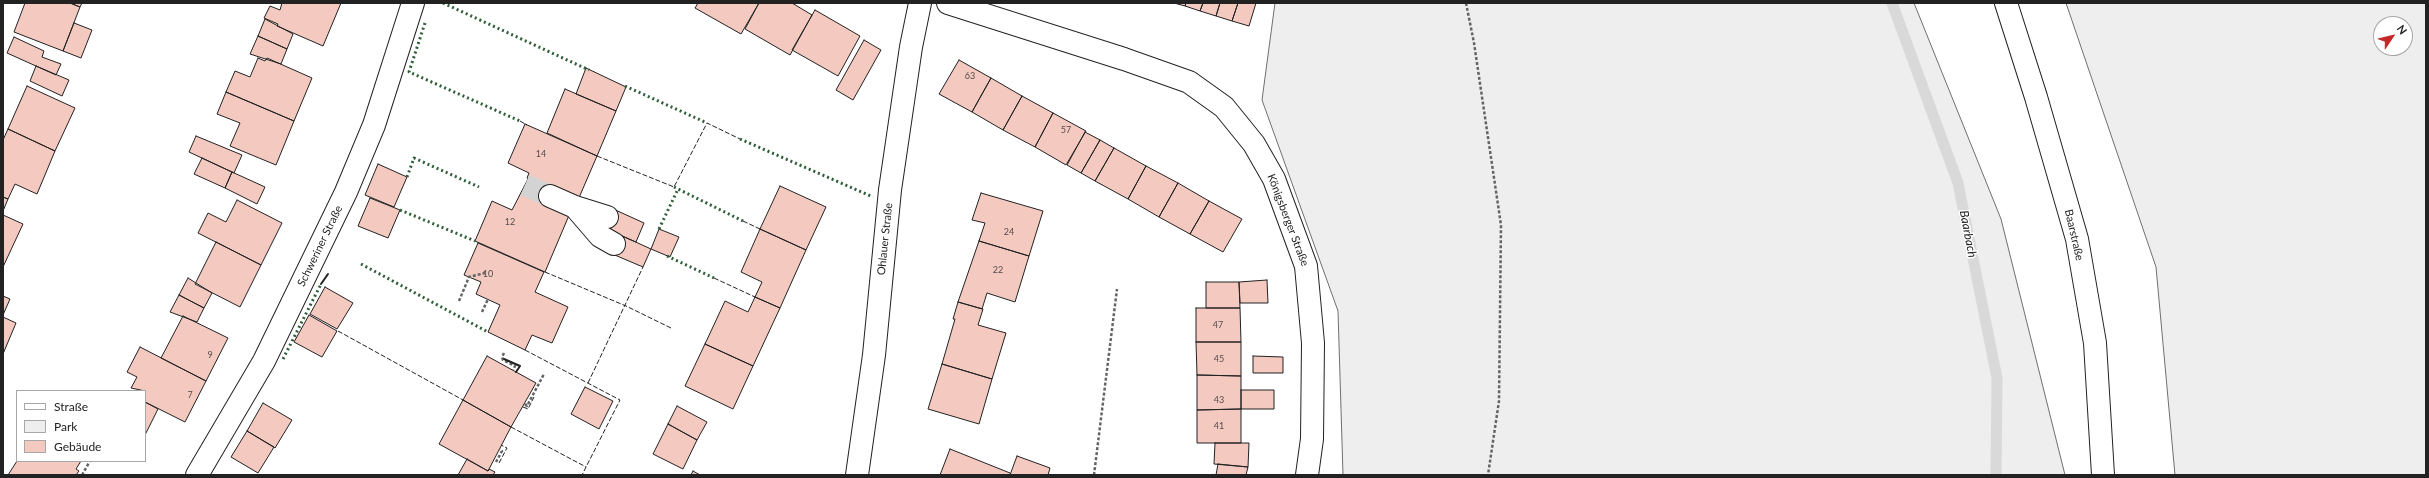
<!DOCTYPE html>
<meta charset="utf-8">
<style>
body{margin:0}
#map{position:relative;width:2429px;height:478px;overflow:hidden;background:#fff;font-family:Lato,sans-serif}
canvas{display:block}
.frame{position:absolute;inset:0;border:4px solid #222;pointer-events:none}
.legend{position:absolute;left:16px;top:390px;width:130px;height:72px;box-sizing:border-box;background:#fff;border:1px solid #a7a7a7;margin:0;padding:5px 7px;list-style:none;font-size:12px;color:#222}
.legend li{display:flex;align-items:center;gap:8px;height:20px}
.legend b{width:20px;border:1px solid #a7a7a7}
.north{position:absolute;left:2373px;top:16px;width:40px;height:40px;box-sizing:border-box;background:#fff;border:1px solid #a7a7a7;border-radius:50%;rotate:55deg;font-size:11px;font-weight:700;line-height:16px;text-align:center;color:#222}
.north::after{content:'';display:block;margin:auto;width:14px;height:18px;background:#c62828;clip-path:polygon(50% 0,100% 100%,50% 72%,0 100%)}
</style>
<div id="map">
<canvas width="2429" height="478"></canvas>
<div class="frame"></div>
<ul class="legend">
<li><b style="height:5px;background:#fff"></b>Straße</li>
<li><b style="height:11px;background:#eee"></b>Park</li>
<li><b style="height:11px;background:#f3c9c0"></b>Gebäude</li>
</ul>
<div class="north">N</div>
</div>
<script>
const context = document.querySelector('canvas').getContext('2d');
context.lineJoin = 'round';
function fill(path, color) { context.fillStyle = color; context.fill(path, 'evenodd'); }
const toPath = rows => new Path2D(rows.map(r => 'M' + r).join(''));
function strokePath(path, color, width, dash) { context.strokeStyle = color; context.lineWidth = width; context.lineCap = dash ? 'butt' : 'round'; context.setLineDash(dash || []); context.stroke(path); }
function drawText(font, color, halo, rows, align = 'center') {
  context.font = font + ' Lato,sans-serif'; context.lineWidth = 3; context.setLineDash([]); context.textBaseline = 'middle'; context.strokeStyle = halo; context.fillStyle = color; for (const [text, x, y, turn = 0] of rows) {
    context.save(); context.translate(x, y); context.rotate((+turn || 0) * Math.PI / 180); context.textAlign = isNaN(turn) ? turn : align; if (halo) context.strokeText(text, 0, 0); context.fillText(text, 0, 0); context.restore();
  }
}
const green = toPath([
 [1275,3,1914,3,2001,219,2065,475,1343,475,1338,311,1262,100,1275,3],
 [2066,3,2426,3,2426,475,2175,475,2156,267,2066,3],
 [2381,24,2405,24,2405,48,2381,48,2381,24]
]);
fill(green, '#eee');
strokePath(green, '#6f6f6f', 1);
strokePath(toPath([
 [1892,3,1958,183,1997,378,1996,475]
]), '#d9d9d9', 11);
const building = toPath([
 [25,3,70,3,80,7,63,51,14,32,25,3],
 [70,3,82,3,80,7,70,3],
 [282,3,341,3,323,46,277,26,278,24,264,18,270,6,280,10,282,3],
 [698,3,759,3,741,34,695,8,698,3],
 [759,3,792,3,812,15,790,55,745,29,759,3],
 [1174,3,1186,3,1185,6,1174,3],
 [1186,3,1203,3,1200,11,1185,6,1186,3],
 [1203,3,1220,3,1216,16,1200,11,1203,3],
 [1220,3,1238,3,1232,21,1216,16,1220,3],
 [1238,3,1256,3,1249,26,1232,21,1238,3],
 [815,10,860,36,838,76,792,50,815,10],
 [265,19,293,34,287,49,258,36,265,19],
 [74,23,92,30,81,58,63,51,74,23],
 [258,36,287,49,281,64,250,54,258,36],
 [14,37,44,51,42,57,61,64,56,75,7,53,14,37],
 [864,40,881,50,853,100,836,90,864,40],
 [258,58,265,61,267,58,312,78,294,121,226,92,235,71,250,77,258,58],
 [959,60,991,78,972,112,939,94,959,60],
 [36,66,69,80,62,96,30,81,36,66],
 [586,68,626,87,616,111,576,94,586,68],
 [991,78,1022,96,1003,130,972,112,991,78],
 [27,86,75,108,55,151,8,129,27,86],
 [565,89,616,111,597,156,547,133,565,89],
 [226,92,294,121,276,165,230,146,240,123,217,114,226,92],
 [1022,96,1053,113,1035,147,1003,130,1022,96],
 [1053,113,1086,131,1066,165,1035,147,1053,113],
 [525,124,597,156,578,200,527,178,529,173,508,163,525,124],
 [8,129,55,151,37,194,15,184,8,199,3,197,3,140,8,129],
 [1085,132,1100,140,1081,173,1067,165,1085,132],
 [196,136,242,155,234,173,189,152,196,136],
 [1100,140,1114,148,1095,181,1081,173,1100,140],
 [1114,148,1146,166,1128,199,1095,181,1114,148],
 [202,158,232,172,225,188,194,174,202,158],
 [378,164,407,177,394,207,365,195,378,164],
 [1146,166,1178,183,1159,217,1128,199,1146,166],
 [232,172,265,187,257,204,225,188,232,172],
 [528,179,553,189,570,213,545,272,475,241,492,201,512,210,528,179],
 [1178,183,1209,201,1190,234,1159,217,1178,183],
 [780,186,826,207,806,250,760,229,780,186],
 [981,193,1043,211,1029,256,979,241,985,223,972,220,981,193],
 [3,197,8,199,3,211,3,197],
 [370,198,400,210,388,238,358,226,370,198],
 [237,200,282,223,261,265,198,233,208,213,226,222,237,200],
 [1209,201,1242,219,1223,252,1190,234,1209,201],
 [611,208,644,223,636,242,603,228,611,208],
 [3,215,23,224,3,267,3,215],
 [659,229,679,237,670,257,651,249,659,229],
 [760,229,806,250,780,308,755,297,762,282,741,272,760,229],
 [618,234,651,249,643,267,610,253,618,234],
 [979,241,1029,256,1015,302,987,293,982,309,958,302,979,241],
 [216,242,261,265,240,307,195,284,216,242],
 [478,243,544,272,535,292,568,307,552,343,532,335,525,350,488,332,500,305,476,294,481,282,464,275,478,243],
 [188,278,212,293,204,308,179,295,188,278],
 [1267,280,1268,303,1240,303,1239,282,1267,280],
 [1206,282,1239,282,1240,308,1206,308,1206,282],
 [325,287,353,303,337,329,310,314,325,287],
 [179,295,204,308,197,322,170,312,179,295],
 [3,296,10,299,3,315,3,296],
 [755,297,780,308,753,366,705,344,725,301,748,312,755,297],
 [958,302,983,309,978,325,1006,333,992,379,942,364,955,319,953,319,958,302],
 [1196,308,1240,308,1241,342,1196,342,1196,308],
 [309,315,337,331,322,357,294,342,309,315],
 [183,316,228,338,206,381,161,358,183,316],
 [3,317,16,323,3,354,3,317],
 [1196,342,1241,342,1241,376,1197,375,1196,342],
 [705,344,753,366,733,409,685,386,705,344],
 [140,347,206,381,185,422,145,402,145,391,131,388,137,377,127,372,140,347],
 [487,356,536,383,511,427,463,400,487,356],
 [1253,356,1283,357,1283,373,1253,373,1253,356],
 [942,364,992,379,979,424,928,409,942,364],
 [1197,375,1241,376,1241,409,1197,410,1197,375],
 [585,387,613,401,599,429,571,414,585,387],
 [1241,390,1274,390,1274,409,1241,409,1241,390],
 [463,400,511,427,488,471,439,444,463,400],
 [145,402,158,409,145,435,145,402],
 [263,403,292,420,275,448,247,431,263,403],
 [677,406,707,422,697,440,668,424,677,406],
 [1241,409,1241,443,1197,443,1197,410,1241,409],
 [668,424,697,440,683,469,653,454,668,424],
 [247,431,274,447,258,473,231,457,247,431],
 [1215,443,1249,443,1248,467,1214,464,1215,443],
 [950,449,1010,473,1011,475,940,475,950,449],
 [1017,456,1050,468,1048,475,1010,475,1017,456],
 [467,459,488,471,489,469,495,472,493,475,458,475,467,459],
 [17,461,81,461,76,469,79,471,76,475,8,475,17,461],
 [1218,464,1248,467,1246,475,1216,475,1218,464],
 [693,471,700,475,691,475,693,471]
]);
fill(building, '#f3c9c0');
strokePath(building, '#222', 1);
strokePath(toPath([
 [525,185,550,196]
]), '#d3d3d3', 22, [22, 11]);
const minor = toPath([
 [948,3,1124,59,1189,82,1224,107,1254,144,1274,179,1306,266,1313,343,1312,439,1307,475],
 [550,196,575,207,607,217],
 [575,207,600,236,614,244],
 [197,475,264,361,346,192,374,125,413,3],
 [857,475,874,355,890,190,911,47,920,3]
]);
const major = toPath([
 [2006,3,2036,97,2077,239,2095,343,2103,475]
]);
strokePath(minor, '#222', 24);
strokePath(major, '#222', 24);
strokePath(toPath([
 [1466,3,1474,43,1501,225,1499,401,1488,475],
 [459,301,469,277,485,273],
 [482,312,488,299],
 [504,353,502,357,503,360,515,366,513,370],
 [525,404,527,406,544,374],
 [496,462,502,451,499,449],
 [82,475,90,461],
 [1094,475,1117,289]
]), '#646464', 2.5, [3, 2]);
strokePath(minor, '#fff', 22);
strokePath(major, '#fff', 22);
strokePath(toPath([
 [443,3,589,70],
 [425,23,409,72,520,121],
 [625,86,707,123],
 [740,139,873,197],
 [407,177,414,158,479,187],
 [674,187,743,221],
 [400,210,475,241],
 [659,229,678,189],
 [667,256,714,278],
 [361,264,488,332],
 [283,359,321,284]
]), '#2f5e38', 3, [2, 3]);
strokePath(toPath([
 [520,121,527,125],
 [597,156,674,187,707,123,740,139],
 [743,221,760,229],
 [545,272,626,306,671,328],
 [714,278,755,297],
 [338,331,463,400],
 [525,350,620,400,582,475],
 [588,383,643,267],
 [523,407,528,409,534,397],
 [511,427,586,467],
 [499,463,507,448,501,445]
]), '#222', 1, [5, 2]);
strokePath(toPath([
 [321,284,328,274],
 [504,359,520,366,516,372]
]), '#222', 2);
drawText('9px', '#564c4a', null, [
 ["63",970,76],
 ["57",1066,130],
 ["14",541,154],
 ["12",510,222],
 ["24",1009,232],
 ["22",998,270],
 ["10",488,274],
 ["47",1218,325],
 ["9",210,355],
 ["45",1219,359],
 ["7",190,395],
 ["43",1219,400],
 ["41",1219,426]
]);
drawText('11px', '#222', '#fff', [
 ["Königsberger Straße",1288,220,69],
 ["Baarstraße",2074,235,77],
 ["Ohlauer Straße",885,239,-84],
 ["Schweriner Straße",320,246,-64]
]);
drawText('italic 12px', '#222', '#fff', [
 ["Baarbach",1968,234,79]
]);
</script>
